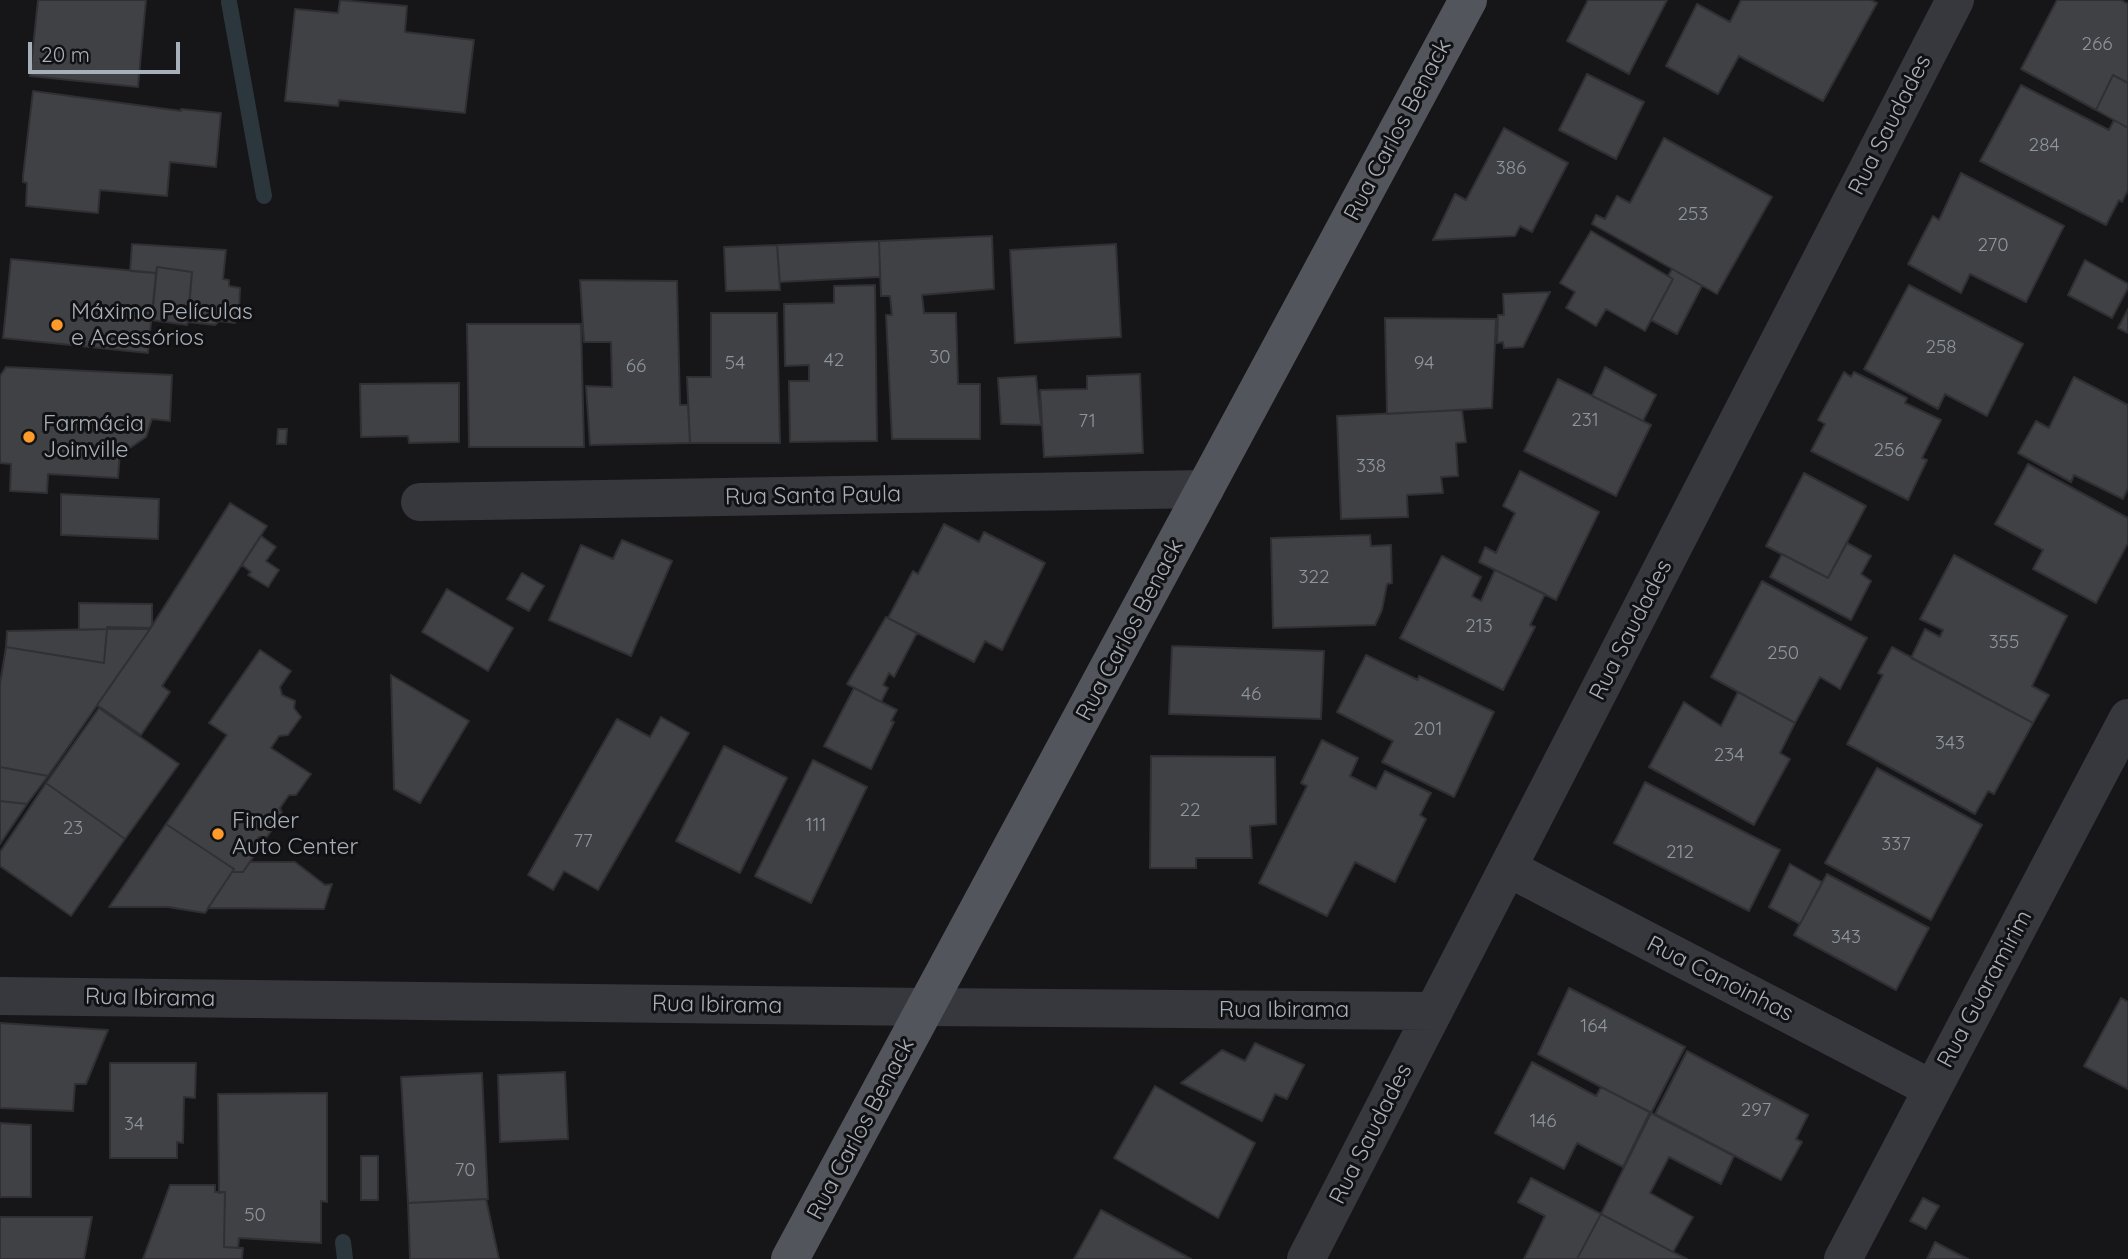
<!DOCTYPE html>
<meta charset="utf-8">
<style>
body{margin:0}
#map{position:relative;width:2128px;height:1259px;overflow:hidden;background:#161618;font-family:Quicksand,sans-serif}
canvas{display:block}
.scale{position:absolute;left:28px;top:42px;width:152px;height:32px;box-sizing:border-box;border:4px solid #a7afb9;border-top:0;padding-left:9px;font-size:21px;line-height:24px;white-space:nowrap;color:#a7afb9;-webkit-text-stroke:5px #111113;paint-order:stroke}
</style>
<div id="map">
<canvas width="2128" height="1259"></canvas>
<div class="scale">20 m</div>
</div>
<script>
const context = document.querySelector('canvas').getContext('2d');
context.lineJoin = 'round';
const toPath = rows => new Path2D(rows.map(r => 'M' + r).join(''));
function strokePath(path, color, width, dash) { context.strokeStyle = color; context.lineWidth = width; context.lineCap = dash ? 'butt' : 'round'; context.setLineDash(dash || []); context.stroke(path); }
function fill(path, color) { context.fillStyle = color; context.fill(path, 'evenodd'); }
function drawText(font, color, halo, rows, align = 'center') {
  context.font = font + ' Quicksand,sans-serif'; context.lineWidth = 6; context.setLineDash([]); context.textBaseline = 'middle'; context.strokeStyle = halo; context.fillStyle = color; for (const [text, x, y, turn = 0] of rows) {
    context.save(); context.translate(x, y); context.rotate((+turn || 0) * Math.PI / 180); context.textAlign = isNaN(turn) ? turn : align; if (halo) context.strokeText(text, 0, 0); context.fillText(text, 0, 0); context.restore();
  }
}
strokePath(toPath([
 [229,2,264,196],
 [343,1242,345,1259]
]), '#2b373d', 16);
const building = toPath([
 [38,0,146,0,138,87,30,76,38,0],
 [340,0,407,6,405,32,474,40,465,113,339,100,338,106,285,101,295,9,338,13,340,0],
 [1588,0,1667,0,1629,74,1567,41,1588,0],
 [1741,0,1871,0,1877,3,1823,101,1739,56,1718,94,1666,66,1697,4,1730,22,1741,0],
 [2057,0,2121,0,2128,4,2128,83,2113,75,2096,110,2021,69,2057,0],
 [1587,74,1644,102,1616,159,1559,130,1587,74],
 [2113,75,2128,83,2128,128,2096,110,2113,75],
 [2021,85,2109,130,2114,120,2128,128,2128,190,2122,202,2119,200,2106,225,1980,161,2021,85],
 [33,91,181,111,181,109,221,113,216,167,170,162,167,196,100,190,98,213,26,206,27,183,23,182,23,176,33,91],
 [1504,128,1568,163,1532,232,1520,226,1515,236,1433,240,1455,194,1466,200,1504,128],
 [1664,138,1772,197,1717,294,1592,224,1596,215,1605,219,1617,196,1630,203,1664,138],
 [1961,173,2064,226,2026,302,1970,274,1961,293,1908,264,1933,216,1939,220,1961,173],
 [1591,231,1673,279,1645,331,1606,309,1596,326,1566,308,1575,292,1560,283,1591,231],
 [992,236,994,289,922,295,924,313,956,313,958,384,980,384,980,439,892,439,886,315,892,315,890,296,881,296,879,241,992,236],
 [879,241,880,277,780,282,777,245,879,241],
 [132,244,226,250,223,279,229,280,229,286,240,288,239,312,236,312,235,323,219,321,215,325,188,322,192,272,157,267,156,273,130,271,132,244],
 [1116,244,1121,337,1015,343,1010,250,1116,244],
 [777,245,780,290,726,291,724,247,777,245],
 [11,259,156,273,148,353,3,338,11,259],
 [2085,260,2128,284,2128,288,2112,318,2068,295,2085,260],
 [157,267,192,272,187,325,152,320,157,267],
 [1672,269,1702,286,1677,334,1651,320,1673,279,1668,276,1672,269],
 [580,280,677,281,680,405,688,405,690,443,590,445,586,386,612,387,611,342,584,342,580,280],
 [875,285,877,441,790,442,789,381,809,381,809,365,785,366,784,304,834,303,834,286,875,285],
 [1909,285,2023,344,1987,416,1945,394,1938,409,1864,369,1909,285],
 [1550,292,1523,347,1504,348,1503,342,1497,343,1498,315,1504,315,1503,294,1550,292],
 [2128,309,2128,333,2118,328,2128,309],
 [711,313,777,313,780,443,690,443,687,377,711,377,711,313],
 [1385,318,1496,319,1492,408,1387,414,1385,318],
 [467,324,581,324,584,447,469,447,467,324],
 [6,367,172,375,170,421,152,419,146,437,127,450,120,452,118,478,48,474,47,493,10,491,11,464,0,463,0,376,6,367],
 [1605,367,1656,395,1643,421,1592,396,1605,367],
 [1844,372,1851,377,1854,372,1907,398,1905,403,1941,420,1922,458,1927,460,1908,500,1811,451,1825,424,1818,420,1844,372],
 [1140,374,1143,453,1044,457,1040,390,1087,389,1087,376,1140,374],
 [1036,376,1041,425,1001,424,998,378,1036,376],
 [2074,377,2128,405,2128,488,2123,499,2074,475,2071,482,2018,453,2036,421,2049,428,2074,377],
 [1558,379,1651,425,1616,496,1524,451,1558,379],
 [459,383,459,442,409,443,408,436,361,437,360,384,459,383],
 [1462,410,1466,442,1456,443,1458,476,1441,477,1443,493,1407,495,1408,517,1341,519,1337,416,1462,410],
 [278,429,287,429,286,444,277,444,278,429],
 [2028,464,2128,518,2128,543,2096,603,2033,569,2043,550,1995,524,2028,464],
 [1520,471,1599,512,1556,600,1479,562,1485,547,1496,553,1515,513,1503,506,1520,471],
 [1804,473,1866,506,1828,578,1766,546,1804,473],
 [61,494,159,499,158,539,61,535,61,494],
 [230,503,267,526,162,686,170,692,141,735,97,705,150,629,230,503],
 [944,524,979,542,984,532,1045,563,1002,650,985,641,974,662,888,618,913,571,918,574,944,524],
 [1370,535,1371,546,1391,545,1392,583,1387,584,1382,610,1375,625,1273,628,1271,538,1370,535],
 [261,536,276,547,266,561,279,570,268,587,248,575,251,572,242,565,261,536],
 [622,540,672,561,631,656,549,620,581,545,613,559,622,540],
 [1847,543,1871,556,1861,574,1871,581,1851,620,1770,577,1782,554,1828,578,1847,543],
 [1954,555,2067,616,2032,686,2049,695,2033,723,1911,658,1925,629,1940,637,1943,630,1920,619,1954,555],
 [1442,556,1481,577,1472,596,1481,601,1495,570,1545,594,1530,625,1535,627,1503,690,1400,638,1442,556],
 [522,573,544,586,529,611,507,599,522,573],
 [1762,581,1867,638,1840,689,1820,677,1795,723,1711,677,1762,581],
 [447,589,513,628,488,671,422,632,447,589],
 [79,603,152,604,152,625,150,628,107,627,107,629,79,630,79,603],
 [886,617,917,633,894,677,889,673,883,685,888,688,881,702,847,684,886,617],
 [107,627,150,628,107,629,107,627],
 [107,629,150,629,48,776,0,767,0,684,6,647,104,663,107,629],
 [107,629,104,663,6,647,7,631,107,629],
 [1172,646,1324,651,1321,719,1169,714,1172,646],
 [1892,647,2033,723,1994,794,1988,791,1975,814,1847,744,1883,675,1878,673,1892,647],
 [260,650,291,671,280,687,282,695,295,701,294,708,301,717,288,735,279,736,271,748,311,774,296,795,289,795,280,808,283,815,266,838,259,837,250,850,253,857,243,872,232,872,234,869,166,824,227,735,209,723,260,650],
 [1366,655,1418,680,1419,676,1494,712,1454,797,1382,762,1393,741,1337,712,1366,655],
 [391,675,469,721,420,803,394,789,391,675],
 [854,688,897,710,891,721,894,722,871,769,824,746,854,688],
 [1738,692,1795,723,1780,753,1790,759,1754,825,1649,767,1684,702,1721,726,1738,692],
 [99,708,179,764,125,839,46,783,99,708],
 [661,717,689,733,598,890,564,871,553,890,528,875,617,719,650,737,661,717],
 [1322,740,1358,758,1350,776,1376,789,1385,771,1431,793,1420,815,1426,819,1395,882,1355,862,1327,916,1259,883,1307,786,1301,783,1322,740],
 [724,746,787,778,740,873,676,841,724,746],
 [1151,756,1275,757,1276,824,1250,826,1252,858,1196,858,1196,868,1150,868,1151,756],
 [813,760,867,787,811,903,755,876,813,760],
 [0,767,48,776,27,804,0,801,0,767],
 [1877,768,1982,825,1931,920,1825,863,1877,768],
 [1645,782,1780,850,1749,911,1614,843,1645,782],
 [46,783,125,839,71,916,0,866,0,852,46,783],
 [0,801,27,804,0,844,0,801],
 [166,824,234,869,205,913,168,907,109,907,166,824],
 [250,862,295,862,325,885,332,884,324,909,208,908,232,872,243,872,250,862],
 [1790,864,1822,882,1800,924,1769,907,1790,864],
 [1827,874,1929,928,1896,990,1794,935,1827,874],
 [1569,988,1685,1047,1651,1113,1538,1054,1569,988],
 [2121,998,2128,1002,2128,1089,2084,1066,2121,998],
 [0,1023,108,1030,86,1084,75,1084,73,1111,0,1108,0,1023],
 [1255,1043,1304,1065,1287,1099,1275,1094,1262,1121,1181,1083,1222,1050,1245,1061,1255,1043],
 [1687,1051,1808,1115,1796,1139,1802,1142,1781,1180,1655,1114,1687,1051],
 [1532,1062,1596,1096,1601,1087,1650,1112,1623,1167,1577,1143,1564,1169,1495,1133,1532,1062],
 [110,1063,196,1063,195,1098,184,1097,183,1143,177,1142,177,1158,110,1158,110,1063],
 [565,1072,568,1139,500,1142,498,1075,565,1072],
 [482,1073,488,1199,408,1203,401,1077,482,1073],
 [1155,1086,1255,1143,1218,1218,1114,1158,1155,1086],
 [327,1093,327,1202,321,1201,321,1243,239,1238,238,1248,224,1247,225,1192,219,1193,218,1094,327,1093],
 [1651,1113,1734,1156,1721,1184,1669,1157,1650,1193,1693,1217,1673,1252,1601,1214,1651,1113],
 [0,1123,31,1125,31,1197,0,1197,0,1123],
 [361,1156,378,1156,378,1200,361,1200,361,1156],
 [1531,1178,1601,1214,1577,1259,1524,1259,1545,1216,1518,1202,1531,1178],
 [170,1185,215,1185,215,1192,225,1192,224,1247,243,1248,242,1259,143,1259,170,1185],
 [1923,1198,1939,1206,1926,1229,1910,1221,1923,1198],
 [486,1199,499,1259,410,1259,408,1203,486,1199],
 [1101,1210,1191,1259,1074,1259,1101,1210],
 [1601,1214,1673,1252,1687,1259,1577,1259,1601,1214],
 [0,1217,92,1217,84,1259,0,1259,0,1217],
 [1935,1242,1956,1253,1968,1259,1927,1259,1935,1242]
]);
fill(building, '#404145');
strokePath(building, '#303034', 2);
strokePath(toPath([
 [420,502,1205,489],
 [1508,868,1932,1089],
 [927,1007,1434,1011],
 [1306,1259,1955,0],
 [1843,1259,2128,718]
]), '#37383d', 38);
strokePath(toPath([
 [0,996,927,1007]
]), '#37383d', 38);
strokePath(toPath([
 [790,1259,1468,0]
]), '#52565c', 38);
for (const [x, y, r, color] of [
 [57,325,7,"#fc9a2a"],
 [29,437,7,"#fc9a2a"],
 [218,834,7,"#fc9a2a"]
]) { const dot = new Path2D(); dot.arc(x, y, r, 0, 2 * Math.PI); context.fillStyle = color; context.fill(dot); strokePath(dot, '#111113', 2.5); }
drawText('19px', '#8d949c', null, [
 ["266",2097,44],
 ["284",2044,145],
 ["386",1511,168],
 ["253",1693,214],
 ["270",1993,245],
 ["258",1941,347],
 ["30",940,357],
 ["42",834,360],
 ["54",735,363],
 ["94",1424,363],
 ["66",636,366],
 ["231",1585,420],
 ["71",1087,421],
 ["256",1889,450],
 ["338",1371,466],
 ["322",1314,577],
 ["213",1479,626],
 ["355",2004,642],
 ["250",1783,653],
 ["46",1251,694],
 ["201",1428,729],
 ["343",1950,743],
 ["234",1729,755],
 ["22",1190,810],
 ["111",816,825],
 ["23",73,828],
 ["77",583,841],
 ["337",1896,844],
 ["212",1680,852],
 ["343",1846,937],
 ["164",1594,1026],
 ["297",1756,1110],
 ["146",1543,1121],
 ["34",134,1124],
 ["70",465,1170],
 ["50",255,1215]
]);
drawText('23px', '#a7afb9', '#111113', [
 ["Rua Saudades",1890,125,-63],
 ["Rua Carlos Benack",1398,130,-62],
 ["Rua Santa Paula",813,496,-1],
 ["Rua Carlos Benack",1130,630,-62],
 ["Rua Saudades",1631,630,-63],
 ["Rua Canoinhas",1720,979,27],
 ["Rua Guaramirim",1985,989,-62],
 ["Rua Ibirama",150,998,1],
 ["Rua Ibirama",717,1005,1],
 ["Rua Ibirama",1284,1010],
 ["Rua Carlos Benack",861,1129,-62],
 ["Rua Saudades",1371,1134,-63]
]);
drawText('23px', '#a7afb9', '#111113', [
 ["Máximo Películas",71,312],
 ["e Acessórios",71,338],
 ["Farmácia",43,424],
 ["Joinville",43,450],
 ["Finder",232,821],
 ["Auto Center",232,847]
], 'left');
</script>
